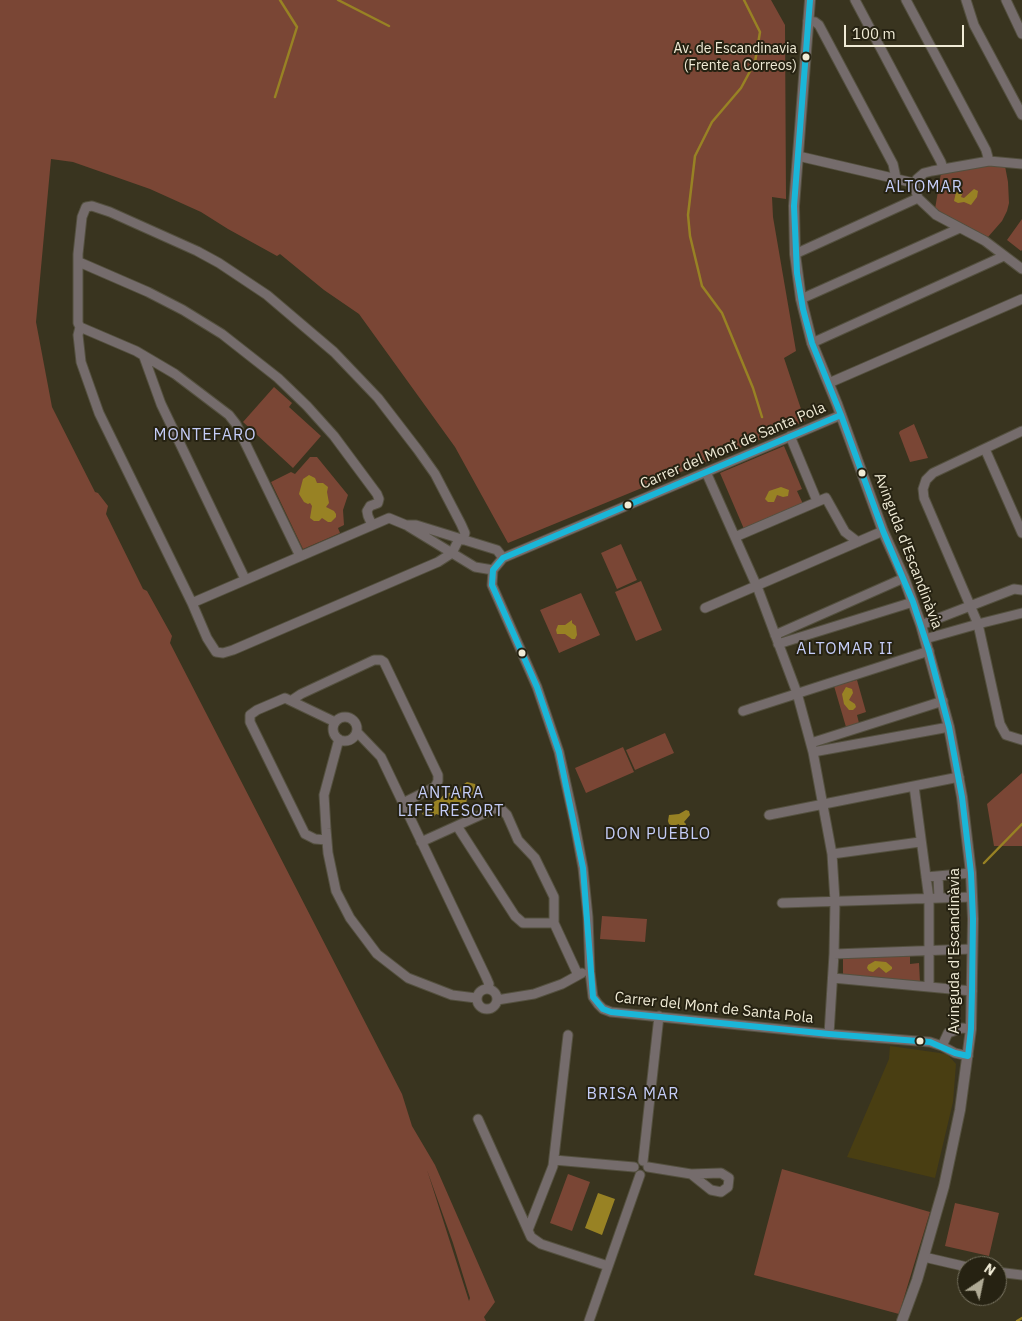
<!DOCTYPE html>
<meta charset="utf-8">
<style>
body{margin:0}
#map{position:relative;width:1022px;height:1321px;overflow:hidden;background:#39341f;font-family:"IBM Plex Sans",sans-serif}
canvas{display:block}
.north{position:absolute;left:957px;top:1256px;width:50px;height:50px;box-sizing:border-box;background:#262212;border:1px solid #777260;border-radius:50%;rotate:34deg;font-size:14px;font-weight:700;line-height:20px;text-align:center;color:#f0ebd6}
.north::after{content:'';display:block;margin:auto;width:18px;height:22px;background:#b0ab96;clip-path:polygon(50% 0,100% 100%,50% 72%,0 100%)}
.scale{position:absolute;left:844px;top:25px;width:120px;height:22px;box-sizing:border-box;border:2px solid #f0ebd6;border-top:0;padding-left:6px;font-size:15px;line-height:18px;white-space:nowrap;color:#f0ebd6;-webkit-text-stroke:4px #262212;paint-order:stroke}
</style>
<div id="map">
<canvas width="1022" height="1321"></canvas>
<div class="north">N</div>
<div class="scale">100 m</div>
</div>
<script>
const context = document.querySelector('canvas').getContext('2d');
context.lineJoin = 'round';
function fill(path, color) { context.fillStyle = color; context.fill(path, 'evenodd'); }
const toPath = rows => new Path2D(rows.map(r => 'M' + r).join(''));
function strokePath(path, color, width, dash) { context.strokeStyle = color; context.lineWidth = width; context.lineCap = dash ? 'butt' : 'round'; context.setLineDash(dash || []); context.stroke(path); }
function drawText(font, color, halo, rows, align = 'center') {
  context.font = font + ' "IBM Plex Sans",sans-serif'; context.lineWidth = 4; context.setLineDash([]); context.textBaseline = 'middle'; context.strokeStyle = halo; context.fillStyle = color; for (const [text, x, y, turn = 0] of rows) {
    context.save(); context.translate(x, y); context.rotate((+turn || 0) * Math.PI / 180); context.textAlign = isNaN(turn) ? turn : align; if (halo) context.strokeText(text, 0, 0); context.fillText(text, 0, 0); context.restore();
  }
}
fill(toPath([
 [890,1046,947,1054,956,1064,953,1102,935,1178,847,1157,889,1059]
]), '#493e12');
fill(toPath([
 [0,0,771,0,785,25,786,199,772,197,773,217,796,351,784,358,805,421,508,543,455,447,359,314,324,290,280,254,277,256,228,229,201,212,150,189,73,162,51,159,36,322,52,407,95,492,98,493,108,506,106,514,143,589,147,591,172,636,170,643,402,1094,412,1126,435,1165,495,1302,484,1317,486,1321,0,1321],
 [427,1170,453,1243,470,1298,469,1301],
 [991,165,1005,166,1008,182,1009,203,1007,211,1002,221,988,237,935,209,941,173],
 [1022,219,1022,250,1021,251,1007,240],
 [274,387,292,403,289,407,321,436,293,468,243,422],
 [914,424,928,458,910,462,899,433,900,431],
 [784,446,802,489,797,491,803,504,744,529,720,473],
 [310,457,317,457,348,495,343,510,344,525,338,528,340,533,303,549,271,482,291,472,295,474],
 [621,544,637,580,617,589,601,553],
 [641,581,662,630,636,641,615,592],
 [581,593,600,635,559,653,540,610],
 [857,680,866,712,857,715,859,723,846,727,834,686],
 [665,733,674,753,635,770,626,750],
 [623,747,634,772,586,793,575,768],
 [1022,773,1022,846,994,846,987,804],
 [602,916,647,919,645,942,600,939],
 [910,956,910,964,919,963,920,983,843,976,843,957],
 [782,1169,930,1212,899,1314,754,1275],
 [568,1174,590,1182,572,1231,550,1223],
 [955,1203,999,1213,989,1256,945,1246]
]), '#7a4635');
fill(toPath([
 [974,189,978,191,977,197,971,205,964,202,958,203,954,201,956,192,963,192,961,197,964,198],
 [309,475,315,478,317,483,323,483,328,487,327,492,329,503,326,507,334,511,336,514,336,517,331,522,328,522,322,518,319,521,314,521,310,518,312,506,310,503,308,504,304,502,299,494,303,479],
 [781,487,789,490,788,496,783,497,777,495,774,502,768,502,765,499,769,491],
 [572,620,572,623,576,626,577,635,575,639,572,639,565,634,557,634,556,630,558,625,565,625],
 [846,687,852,689,853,693,849,700,855,704,856,707,853,710,849,710,844,704,842,694],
 [467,782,475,784,480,793,474,797,472,796,467,797,466,806,453,809,450,813,446,811,442,816,436,814,433,818,428,818,422,814,424,811,421,808,422,805,432,803,441,798,445,793,459,793,461,786],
 [686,810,689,811,690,815,684,822,686,824,685,827,680,828,679,824,673,826,669,824,668,821,669,815,679,814],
 [875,961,886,962,892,967,892,969,886,973,879,967,873,972,869,971,867,968,868,965],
 [598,1193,615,1199,602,1235,585,1228]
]), '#988224');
strokePath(toPath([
 [338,0,389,26],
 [744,0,760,32,755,62,741,88,712,122,695,156,688,215,690,236,702,286,722,313,753,388,762,417],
 [275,97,297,27,280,0],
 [984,863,1022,824],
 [1017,1321,1022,1318]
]), '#988224', 2.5);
const minor = toPath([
 [855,0,941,162,943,169],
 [906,0,986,150,989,161],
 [966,0,974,25,1022,115],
 [1006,0,1022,34],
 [808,21,815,22,819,25,893,164,896,178],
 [798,156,914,183],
 [1022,164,989,161,932,171,924,173,917,179,914,185,918,198,936,215,985,241,1022,269],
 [795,254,918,198],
 [79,262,148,292,183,310,222,334,278,378,307,406,334,436,377,494,379,499,378,503,370,506,367,511,368,516,372,525],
 [801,299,960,228],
 [80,327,78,335,81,362,99,413,192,603,207,638,216,652,223,653,233,650,438,562,452,553,459,539],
 [812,343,1004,256],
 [144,357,161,404,245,579],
 [829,383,1022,299],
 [841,415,503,558,493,570,492,585,537,687,559,752,574,820,583,868,588,917,590,972,593,997,598,1004,603,1009,611,1012,829,1034,930,1042,942,1046,955,1053,968,1056],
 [1022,431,933,473,926,480,923,489,924,498,978,624,1000,724,1006,735,1022,740],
 [790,436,817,501],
 [985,449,1022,533],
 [706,472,758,589,797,693,813,752,832,854,835,901,834,954,829,1034],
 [406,525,416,525,497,550,503,558],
 [735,537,826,498,845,532,858,542],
 [300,556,236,424,229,415,175,374,136,351,80,327,78,323,78,254,82,217,86,207,92,206,110,212,197,251,219,263,267,295,334,352,378,398,418,450,435,474,461,524,465,533,463,540],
 [192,603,389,518,406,525,475,567,493,570],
 [705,608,883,531],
 [921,625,1014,589,1022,590],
 [775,635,904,578],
 [925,639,978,624,1022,613],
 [778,644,913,602],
 [292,700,301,694,374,660,381,660,384,662,438,775,438,781,435,787,403,803],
 [743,711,929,651],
 '333 729a12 12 0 1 1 24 0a12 12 0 1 1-24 0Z',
 [357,732,381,757,486,977,489,984,487,989],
 [339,739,324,795,326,829,328,853,336,891,350,918,377,954,408,978,452,995,476,998],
 [811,743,943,701],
 [813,752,949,727],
 [914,786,929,899,929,986],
 [769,815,959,777],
 [457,826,515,916,523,923,554,923],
 [327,840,315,839,305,834,250,722,250,715,257,710,285,698,335,722],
 [421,842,496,808,501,809,507,815,518,840,535,858,554,897,554,923,578,975],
 [832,854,920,842],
 [938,876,939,898],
 [926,877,971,873],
 [782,903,972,897],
 [834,954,972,949],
 [833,978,972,991],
 '477 999a10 10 0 1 1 20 0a10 10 0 1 1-20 0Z',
 [497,1000,534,994,562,984,582,973],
 [942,1046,948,1033,962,1028,971,1029],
 [478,1119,531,1237,541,1244,608,1266],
 [554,1160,634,1167],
 [643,1161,659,1016],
 [648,1167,691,1174,721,1173,729,1178,728,1187,721,1192,711,1190,691,1174],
 [528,1230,553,1166,568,1035],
 [924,1257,967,1267],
 [997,1272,1022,1275],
 [589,1321,640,1175]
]);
const tertiary = toPath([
 [810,0,794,206,795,254,801,299,812,343,837,404,883,531,904,578,921,625,949,727,962,797,971,873,973,919,971,1029,960,1110,944,1186,917,1280,902,1321]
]);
strokePath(minor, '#54503f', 11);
strokePath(tertiary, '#54503f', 12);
strokePath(minor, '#756c6c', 9);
strokePath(tertiary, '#756c6c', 10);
strokePath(toPath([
 [810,0,794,206,797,273,803,309,812,343,841,415],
 [841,415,883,531,913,602,929,651,949,727,962,797,971,873,973,919,972,991,971,1029,968,1056,955,1053,930,1042,829,1034,611,1012,603,1009,593,997,583,868,559,752,537,687,492,585,493,570,503,558,841,415]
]), '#1ab6d8', 6);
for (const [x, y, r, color] of [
 [806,57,4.5,"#f0ebd6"],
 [862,473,4.5,"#f0ebd6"],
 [628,505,4.5,"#f0ebd6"],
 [522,653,4.5,"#f0ebd6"],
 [920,1041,4.5,"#f0ebd6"]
]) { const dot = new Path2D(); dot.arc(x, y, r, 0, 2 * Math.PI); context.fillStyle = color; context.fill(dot); strokePath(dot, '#262212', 2); }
drawText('14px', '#f0ebd6', '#262212', [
 ["Av. de Escandinavia",797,49],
 ["(Frente a Correos)",797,66]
], 'right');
drawText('15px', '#f0ebd6', '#262212', [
 ["Carrer del Mont de Santa Pola",733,446,-23],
 ["Avinguda d'Escandinàvia",908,551,69],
 ["Avinguda d'Escandinàvia",955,951,-90],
 ["Carrer del Mont de Santa Pola",714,1008,6]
]);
context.letterSpacing = '1px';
drawText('16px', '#c5cdf8', '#262212', [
 ["ALTOMAR",924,187],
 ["MONTEFARO",205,435],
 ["ALTOMAR II",845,649],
 ["ANTARA",451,793],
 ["LIFE RESORT",451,811],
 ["DON PUEBLO",658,834],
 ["BRISA MAR",633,1094]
]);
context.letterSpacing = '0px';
</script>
